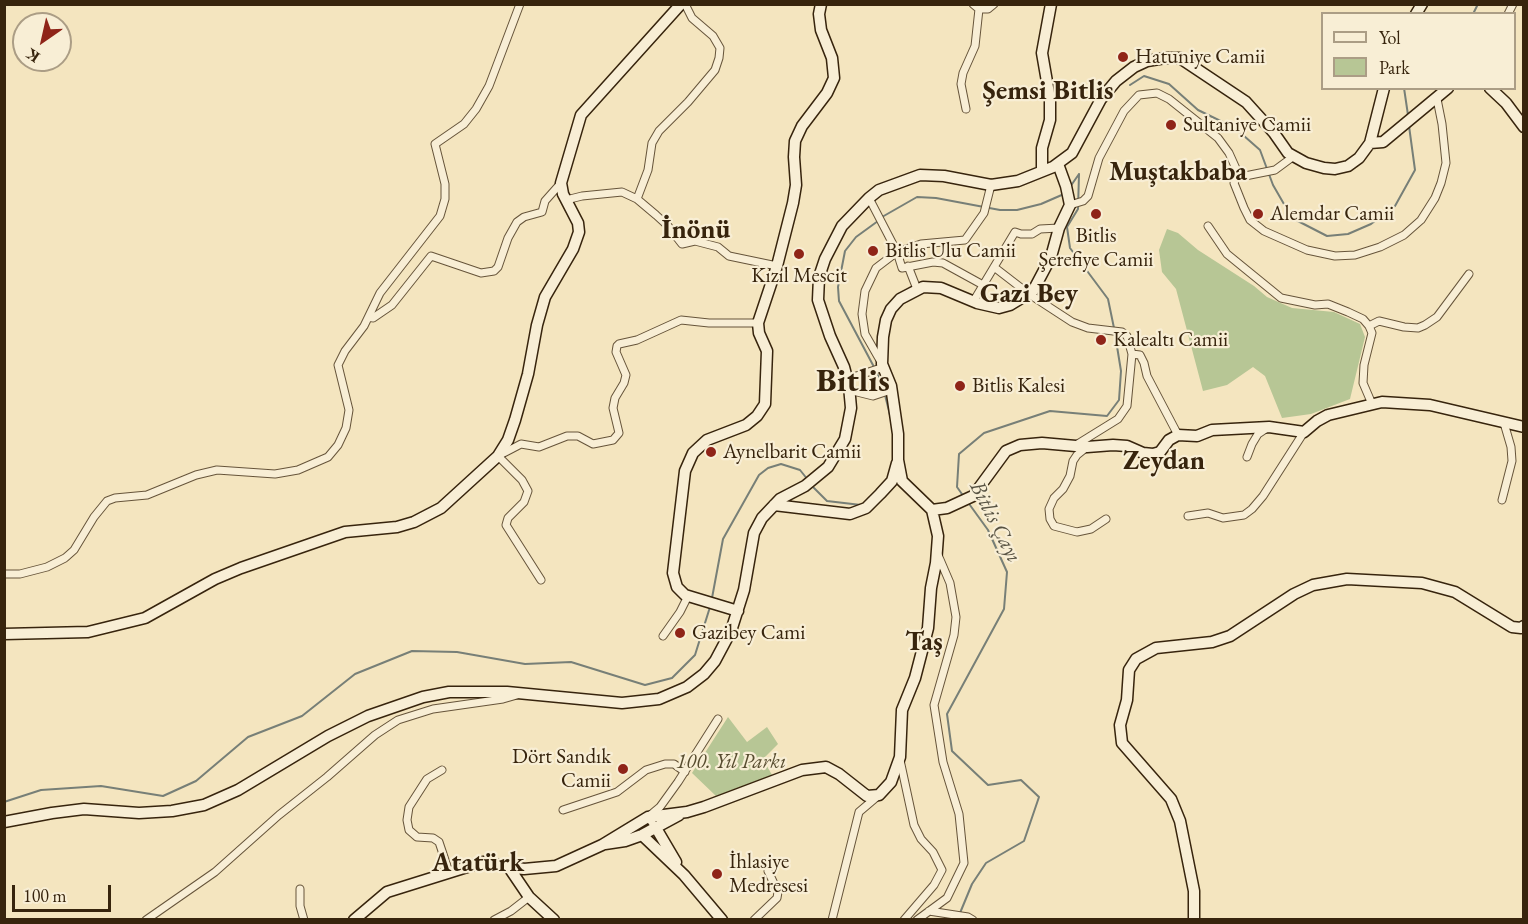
<!DOCTYPE html>
<meta charset="utf-8">
<style>
body{margin:0}
#map{position:relative;width:1528px;height:924px;overflow:hidden;background:#f4e5bf;font-family:"EB Garamond",serif}
canvas{display:block}
.frame{position:absolute;inset:0;border:6px solid #37240d;pointer-events:none}
.legend{position:absolute;left:1321px;top:12px;width:195px;height:78px;box-sizing:border-box;background:#f8eed5;border:2px solid #ab9d85;margin:0;padding:8px 10px;list-style:none;font-size:18px;color:#37240d}
.legend li{display:flex;align-items:center;gap:12px;height:30px}
.legend b{width:30px;border:2px solid #ab9d85}
.north{position:absolute;left:12px;top:12px;width:60px;height:60px;box-sizing:border-box;background:#f8eed5;border:2px solid #ab9d85;border-radius:50%;rotate:214deg;font-size:16px;font-weight:700;line-height:24px;text-align:center;color:#37240d}
.north::after{content:'';display:block;margin:auto;width:21px;height:27px;background:#8f2418;clip-path:polygon(50% 0,100% 100%,50% 72%,0 100%)}
.scale{position:absolute;left:12px;top:885px;width:99px;height:27px;box-sizing:border-box;border:3px solid #37240d;border-top:0;padding-left:8px;font-size:18px;line-height:21px;white-space:nowrap;color:#37240d;-webkit-text-stroke:4px #f8eed5;paint-order:stroke}
</style>
<div id="map">
<canvas width="1528" height="924"></canvas>
<div class="frame"></div>
<ul class="legend">
<li><b style="height:8px;background:#f8eed5"></b>Yol</li>
<li><b style="height:16px;background:#b7c695"></b>Park</li>
</ul>
<div class="north">K</div>
<div class="scale">100 m</div>
</div>
<script>
const context = document.querySelector('canvas').getContext('2d');
context.lineJoin = 'round';
function fill(path, color) { context.fillStyle = color; context.fill(path, 'evenodd'); }
const toPath = rows => new Path2D(rows.map(r => 'M' + r).join(''));
function strokePath(path, color, width, dash) { context.strokeStyle = color; context.lineWidth = width; context.lineCap = dash ? 'butt' : 'round'; context.setLineDash(dash || []); context.stroke(path); }
function drawText(font, color, halo, rows, align = 'center') {
  context.font = font + ' "EB Garamond",serif'; context.lineWidth = 4.5; context.setLineDash([]); context.textBaseline = 'middle'; context.strokeStyle = halo; context.fillStyle = color; for (const [text, x, y, turn = 0] of rows) {
    context.save(); context.translate(x, y); context.rotate((+turn || 0) * Math.PI / 180); context.textAlign = isNaN(turn) ? turn : align; if (halo) context.strokeText(text, 0, 0); context.fillText(text, 0, 0); context.restore();
  }
}
fill(toPath([
 [1167,229,1178,233,1198,250,1254,286,1267,297,1292,308,1334,312,1360,324,1365,337,1350,399,1311,414,1282,418,1265,376,1253,367,1227,385,1203,391,1176,289,1162,272,1159,250],
 [728,717,747,742,767,727,778,744,763,759,772,775,716,796,692,773]
]), '#b7c695');
strokePath(toPath([
 [1473,14,1478,4],
 [1130,85,1144,76,1169,84,1198,110,1235,128,1260,150,1273,185,1292,218,1327,236,1348,234,1371,224,1395,206,1415,170,1409,126],
 [1404,88,1408,115],
 [1079,174,1078,209,1067,227,1070,248,1108,299,1114,328],
 [1070,187,1079,174],
 [882,217,917,197,936,198,1000,210,1017,210,1041,204,1064,194],
 [874,367,839,301,838,287,845,251,856,237,878,221],
 [877,373,883,390],
 [885,395,891,419],
 [811,485,827,501,861,505],
 [964,497,957,487,959,454,984,433,1050,411,1107,416,1119,400,1121,371,1115,334],
 [712,598,723,539,759,475,768,468,781,464,800,470,808,480],
 [4,802,41,790,101,786,163,796,196,781,248,737,302,716,355,674,412,651,457,652,525,664,571,662,645,685,672,678,695,655,710,607],
 [960,920,960,913,972,884,986,863,1024,841,1039,797,1021,780,988,785,952,751,947,714,1004,609,1007,572,988,530,967,501]
]), '#777f77', 2);
const street = toPath([
 [973,4,979,9,988,9,994,4],
 [1508,14,1513,4],
 [966,109,961,84,963,73,975,46,979,9],
 [1238,173,1234,183,1244,208,1250,220,1264,231,1307,250,1335,256,1355,255,1380,247,1404,235,1421,220,1435,198,1441,183,1446,163,1442,124,1437,99],
 [869,198,897,252,902,268,933,262,943,263,983,285],
 [637,199,648,170,652,143,659,131,688,102,715,70,719,58,720,48,713,36,692,18,685,4],
 [566,200,582,196,622,192,637,199,656,215,668,226,682,244,695,241,718,247,729,256,777,266],
 [1070,205,1083,201,1088,196,1099,158,1124,111,1139,95,1157,93,1169,99,1218,138,1229,153,1238,173,1245,176,1275,170,1294,156],
 [1208,226,1227,254,1281,298,1315,305,1328,304,1348,312,1363,319,1369,326,1372,333,1364,365,1363,383,1372,404],
 [908,266,917,289],
 [994,267,1029,294,1072,322,1088,328,1122,332,1127,336,1132,354,1127,406,1118,419,1076,445],
 [973,302,1015,232,1021,234,1032,234,1040,229,1059,228],
 [369,317,373,318,392,305,431,256,481,273,494,271,498,267,508,238,517,222,524,217,542,212,545,201,561,183],
 [1369,326,1379,321,1404,327,1418,328,1425,325,1437,317,1469,274],
 [1132,354,1140,355,1144,363,1147,376,1178,435],
 [881,362,865,334,862,314,865,291,876,268,897,252,921,244,965,240,984,213,991,185],
 [847,379,884,367],
 [849,390,873,396,891,390],
 [1087,447,1077,455,1073,461,1070,476,1063,489,1054,498,1049,509,1050,519,1054,526,1077,532,1091,529,1106,519],
 [1247,457,1252,444,1258,434,1267,428],
 [1502,500,1512,461,1511,447,1504,423],
 [1188,516,1208,513,1223,518,1244,515,1252,509,1263,496,1304,432],
 [4,574,20,574,47,567,65,558,74,550,94,517,107,501,115,498,147,495,196,475,217,470,275,474,298,470,328,457,338,445,346,428,349,410,338,365,345,351,364,326,380,293,440,216,445,199,445,184,435,144,464,124,476,109,489,86,520,4],
 [541,580,506,525,508,518,524,502,528,491,522,480,498,456,521,444,539,447,567,436,578,436,593,444,613,440,619,433,613,408,615,398,624,383,626,375,616,352,617,346,619,344,637,340,681,320,709,323,758,323],
 [663,636,680,612,688,596],
 [900,760,914,825,921,839,933,852,942,870,934,885,904,920],
 [442,770,427,779,409,807,407,820,409,830,417,837,433,838,439,842,449,872],
 [563,810,617,792,646,770,665,764,674,764,685,772],
 [656,828,648,817,660,807,678,782,718,719],
 [300,889,300,906,304,920],
 [929,911,968,917,973,920],
 [146,920,215,872,279,815,327,777,375,735,398,720,433,709,503,699,517,695],
 [494,920,511,911,529,897],
 [754,920,777,898,778,892,768,871],
 [832,920,859,812,879,795],
 [917,920,947,898,964,863,959,814,943,762,934,705,954,635,956,617,950,583,938,555]
]);
const secondary = toPath([
 [1416,14,1422,4],
 [1490,88,1506,103,1524,127],
 [1370,143,1383,142,1448,88],
 [1042,170,1042,148,1050,120,1050,99,1042,53,1051,4],
 [774,505,850,514,866,508,880,494,892,481,897,463],
 [932,510,947,508,973,496,1006,451,1020,445,1042,443,1087,447,1113,445,1127,446,1143,453,1153,454,1160,452,1169,440,1178,435,1197,436,1212,430,1269,427,1304,432,1317,421,1328,415,1382,402,1430,405,1524,427],
 [738,611,685,595,677,587,673,573,685,471,693,453,707,440,746,425,757,416,765,404,767,351,759,333,758,323,777,266,793,203,796,185,794,157,795,141,802,126,827,93,834,78,832,58,821,30,819,14,821,4],
 [4,634,88,632,145,618,215,579,241,568,345,532,397,527,414,522,441,508,498,456,508,440,515,420,528,374,537,325,545,297,573,249,579,232,578,223,563,194,561,183,581,115,681,4],
 [4,822,52,813,84,809,139,813,172,811,204,805,238,790,328,736,368,716,423,697,449,692,507,692,622,703,659,699,687,687,704,674,715,661,731,631,744,590,754,533,762,518,780,499,805,486,828,467,845,439,851,408,849,386,844,367,830,336,818,300,819,277,825,259,842,226,869,198,879,190,920,175,944,176,991,185,1018,181,1053,167,1072,153,1101,99,1116,81,1134,67,1147,61,1165,58,1180,58,1246,102,1274,133,1288,153,1306,163,1324,168,1335,169,1348,166,1359,158,1370,143,1384,88],
 [656,828,676,862],
 [642,835,684,875,722,920],
 [605,844,625,841,642,835,679,815],
 [508,866,529,897,554,920],
 [354,920,387,892,483,862,524,869,556,866,602,845,648,817,687,812,704,807,802,770,826,767,839,774,867,796,879,795,891,782,900,757,902,710,915,678,928,628,931,588,936,563,938,536,932,510,902,481,898,460,898,434,891,386,882,364,883,337,886,320,891,309,900,299,923,287,941,288,977,303,999,308,1010,305,1033,291,1051,257,1059,228,1070,205,1066,186,1058,164],
 [1194,920,1194,891,1180,821,1171,799,1122,743,1120,725,1127,700,1129,670,1136,659,1156,648,1212,642,1230,636,1294,594,1313,585,1347,579,1422,583,1455,592,1512,627,1521,628,1524,626]
]);
strokePath(street, '#66543a', 9);
strokePath(secondary, '#37240d', 13);
strokePath(street, '#f8eed5', 7);
strokePath(secondary, '#f8eed5', 10);
for (const [x, y, r, color] of [
 [1123,57,6,"#8f2418"],
 [1171,125,6,"#8f2418"],
 [1096,214,6,"#8f2418"],
 [1258,214,6,"#8f2418"],
 [873,251,6,"#8f2418"],
 [799,254,6,"#8f2418"],
 [1101,340,6,"#8f2418"],
 [960,386,6,"#8f2418"],
 [711,452,6,"#8f2418"],
 [680,633,6,"#8f2418"],
 [623,769,6,"#8f2418"],
 [717,874,6,"#8f2418"]
]) { const dot = new Path2D(); dot.arc(x, y, r, 0, 2 * Math.PI); context.fillStyle = color; context.fill(dot); strokePath(dot, '#f8eed5', 2); }
drawText('21px', '#37240d', '#f8eed5', [
 ["Hatuniye Camii",1135,57],
 ["Sultaniye Camii",1183,125],
 ["Alemdar Camii",1270,214],
 ["Bitlis",1096,236,"center"],
 ["Şerefiye Camii",1096,260,"center"],
 ["Bitlis Ulu Camii",885,251],
 ["Kızıl Mescit",799,276,"center"],
 ["Kalealtı Camii",1113,340],
 ["Bitlis Kalesi",972,386],
 ["Aynelbarit Camii",723,452],
 ["Gazibey Cami",692,633],
 ["Dört Sandık",611,757,"right"],
 ["Camii",611,781,"right"],
 ["İhlasiye",729,862],
 ["Medresesi",729,886]
], 'left');
drawText('italic 21px', '#574c2f', '#f8eed5', [
 ["100. Yıl Parkı",731,762]
]);
drawText('italic 22px', '#575242', '#f8eed5', [
 ["Bitlis Çayı",995,522,63]
]);
drawText('bold 27px', '#37240d', '#f8eed5', [
 ["Şemsi Bitlis",1048,92],
 ["Muştakbaba",1178,173],
 ["İnönü",696,231],
 ["Gazi Bey",1029,295],
 ["Zeydan",1164,462],
 ["Taş",924,643],
 ["Atatürk",478,864]
]);
drawText('bold 33px', '#37240d', '#f8eed5', [
 ["Bitlis",853,382]
]);
</script>
